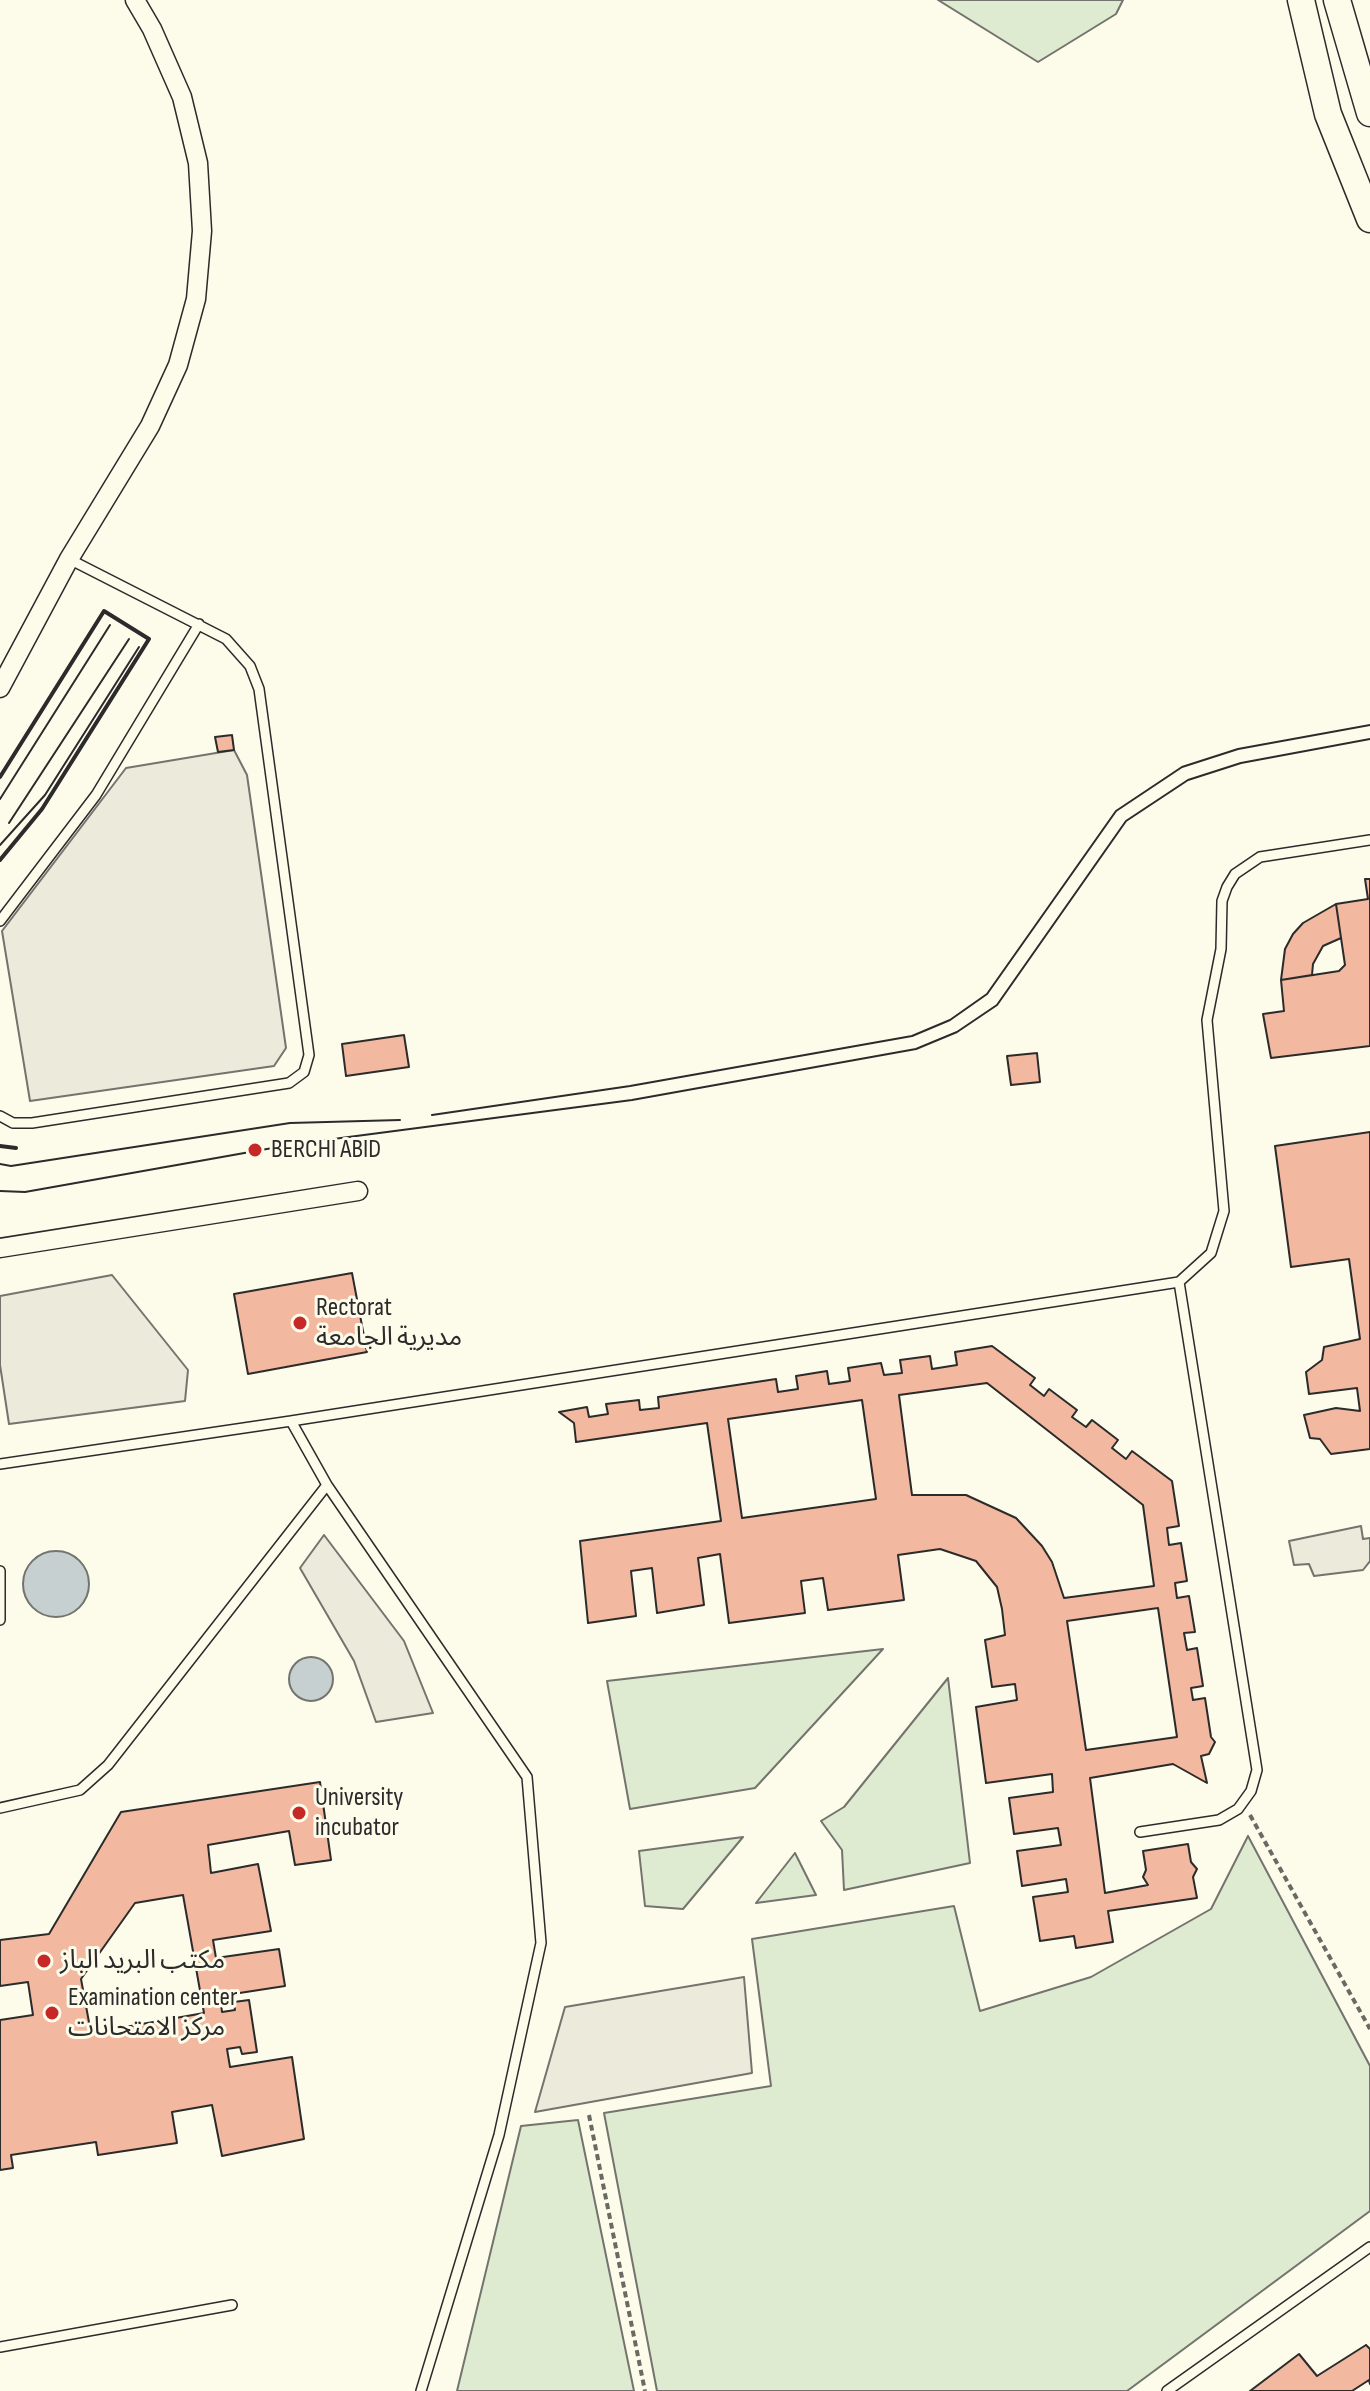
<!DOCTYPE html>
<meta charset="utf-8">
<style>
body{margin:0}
canvas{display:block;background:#fdfbea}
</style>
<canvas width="1370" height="2391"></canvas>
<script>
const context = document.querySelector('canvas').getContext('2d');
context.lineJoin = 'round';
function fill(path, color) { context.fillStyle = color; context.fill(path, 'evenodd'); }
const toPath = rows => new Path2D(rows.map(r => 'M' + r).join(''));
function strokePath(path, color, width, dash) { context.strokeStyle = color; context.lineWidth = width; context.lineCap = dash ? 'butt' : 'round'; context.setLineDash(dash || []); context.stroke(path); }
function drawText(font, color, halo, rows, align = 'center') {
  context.font = font + ' "Sofia Sans Condensed","Noto Sans Arabic",sans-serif'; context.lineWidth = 6; context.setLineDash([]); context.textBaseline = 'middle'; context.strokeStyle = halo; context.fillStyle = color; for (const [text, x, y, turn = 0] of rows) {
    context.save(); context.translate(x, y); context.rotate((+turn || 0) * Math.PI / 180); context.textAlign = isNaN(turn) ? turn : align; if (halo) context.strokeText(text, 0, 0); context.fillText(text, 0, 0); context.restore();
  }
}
const green = toPath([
 [938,0,1123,0,1116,14,1038,62,938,0],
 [883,1649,755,1788,630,1809,607,1681,883,1649],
 [948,1678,970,1863,844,1890,842,1850,821,1821,844,1807,948,1678],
 [1248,1836,1370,2066,1370,2211,1127,2391,657,2391,604,2113,771,2086,752,1939,954,1906,980,2011,1091,1977,1211,1909,1248,1836],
 [743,1837,683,1909,645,1906,639,1851,743,1837],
 [795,1853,816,1895,756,1903,795,1853],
 [578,2120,634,2391,457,2391,521,2126,578,2120]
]);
fill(green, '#deebd1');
strokePath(green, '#74746e', 2);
const parking = toPath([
 [234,750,247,775,286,1048,274,1066,30,1101,2,931,126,768,234,750],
 [112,1275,188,1370,185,1401,9,1424,0,1365,0,1296,112,1275],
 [1361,1526,1363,1539,1370,1538,1370,1561,1363,1570,1314,1576,1309,1564,1294,1565,1289,1541,1361,1526],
 [324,1535,404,1641,433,1713,376,1722,354,1661,300,1568,324,1535],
 [744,1977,752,2073,535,2112,565,2007,744,1977]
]);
fill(parking, '#eceadb');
strokePath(parking, '#74746e', 2);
const water = toPath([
 '23 1584a33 33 0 1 1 66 0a33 33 0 1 1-66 0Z',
 '289 1679a22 22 0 1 1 44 0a22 22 0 1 1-44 0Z'
]);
fill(water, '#c7d0d0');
strokePath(water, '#74746e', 2);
const building = toPath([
 [232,735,234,750,218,752,215,737,232,735],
 [1365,879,1370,879,1370,1046,1271,1058,1263,1014,1284,1011,1281,980,1339,971,1345,965,1336,904,1368,899,1365,879],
 [1336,904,1341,938,1323,946,1313,964,1312,975,1281,980,1285,949,1293,934,1303,923,1336,904],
 [404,1035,409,1067,346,1076,342,1044,404,1035],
 [1037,1053,1040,1082,1011,1085,1007,1056,1037,1053],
 [1370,1132,1370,1449,1331,1454,1320,1439,1310,1438,1304,1415,1336,1408,1360,1411,1357,1388,1309,1394,1306,1372,1322,1360,1324,1347,1360,1339,1349,1259,1291,1267,1275,1146,1370,1132],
 [352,1273,367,1352,248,1374,234,1294,352,1273],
 [992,1346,1035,1378,1030,1385,1044,1396,1049,1389,1077,1410,1072,1417,1086,1427,1092,1420,1118,1440,1112,1448,1126,1459,1132,1451,1172,1481,1179,1526,1167,1528,1169,1545,1181,1543,1187,1581,1175,1583,1177,1598,1189,1596,1195,1632,1184,1633,1187,1650,1197,1648,1203,1686,1191,1688,1193,1700,1205,1698,1211,1737,1215,1742,1209,1754,1201,1756,1207,1783,1173,1764,1090,1778,1105,1893,1148,1885,1143,1877,1146,1870,1143,1851,1188,1844,1191,1862,1197,1869,1193,1877,1197,1898,1108,1911,1113,1942,1076,1948,1074,1936,1040,1941,1033,1897,1068,1892,1066,1879,1022,1886,1017,1851,1061,1845,1058,1828,1014,1834,1009,1798,1053,1792,1052,1774,986,1783,976,1707,1017,1700,1015,1684,992,1687,985,1640,1005,1635,1002,1609,997,1587,976,1561,940,1549,898,1555,904,1600,828,1610,823,1578,801,1581,805,1613,729,1623,720,1554,698,1558,704,1605,657,1613,652,1568,631,1571,636,1616,588,1623,580,1541,721,1521,707,1423,576,1442,574,1423,559,1412,587,1407,589,1417,608,1414,606,1404,639,1400,640,1410,659,1408,658,1397,776,1379,778,1392,798,1389,796,1376,827,1371,829,1384,850,1381,848,1368,881,1363,884,1375,902,1373,900,1360,930,1356,932,1369,957,1365,955,1352,992,1346],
 [987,1383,1143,1505,1154,1586,1064,1598,1052,1562,1042,1546,1016,1518,966,1495,912,1495,899,1395,987,1383],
 [862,1400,876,1499,742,1518,728,1419,862,1400],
 [1158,1608,1177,1737,1086,1750,1067,1621,1158,1608],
 [320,1782,331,1860,295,1865,289,1831,208,1845,211,1873,258,1864,271,1931,213,1940,216,1958,279,1949,285,1986,220,1996,222,2012,235,2010,234,2002,249,2000,257,2052,242,2054,240,2047,227,2049,230,2067,292,2057,304,2139,222,2156,212,2105,172,2112,177,2143,98,2155,96,2142,11,2155,13,2168,0,2170,0,2020,33,2015,28,1982,0,1986,0,1940,49,1934,121,1812,320,1782],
 [183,1895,204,2013,91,2033,81,1979,135,1903,183,1895],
 [1366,2345,1370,2349,1370,2384,1369,2380,1352,2391,1250,2391,1299,2354,1317,2376,1366,2345]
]);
fill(building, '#f2b8a0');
strokePath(building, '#2b2b2b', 2);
const lane = toPath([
 [0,921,96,795,199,624],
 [0,1116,13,1123,32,1123,289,1083,304,1072,309,1055,259,689,250,666,226,639,69,559],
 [291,1421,1179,1282,1211,1253,1224,1211,1207,1020,1221,949,1222,901,1227,887,1235,874,1260,857,1370,840],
 [0,1464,291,1421,327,1485,108,1765,80,1790,0,1808],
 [327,1485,527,1777,541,1943,499,2135,421,2391],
 [0,1571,0,1620],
 [1140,1832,1219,1820,1238,1809,1251,1791,1257,1770,1179,1282],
 [0,2347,232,2305],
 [1167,2391,1370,2247]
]);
const street = toPath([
 [0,688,69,559,150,426,178,365,196,299,202,231,198,163,182,97,152,29,135,0],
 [0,1248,358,1191]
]);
const secondary = toPath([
 [1301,0,1328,114,1370,219],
 [1337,0,1370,113]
]);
strokePath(lane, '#2b2b2b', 12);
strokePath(street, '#2b2b2b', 21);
strokePath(secondary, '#2b2b2b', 29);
strokePath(toPath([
 [1250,1815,1370,2029],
 [589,2115,645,2391]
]), '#6a6964', 4, [6, 4]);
strokePath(lane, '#fdfbea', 9);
strokePath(street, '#fdfbea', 18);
strokePath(secondary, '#fdfbea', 26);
strokePath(toPath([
 [0,799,110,625],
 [9,823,129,639],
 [0,845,45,795,139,647],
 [432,1115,630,1086,912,1036,950,1020,987,994,1116,811,1182,767,1238,749,1370,725],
 [0,1164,11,1166,290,1123,400,1120],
 [0,1191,25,1192,295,1144,632,1100,916,1049,957,1032,997,1005,1126,821,1188,780,1241,763,1370,739]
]), '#2b2b2b', 2);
strokePath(toPath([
 [0,777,104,611,149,639,42,809,0,860],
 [0,1146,16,1148]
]), '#2b2b2b', 4);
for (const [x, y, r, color] of [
 [255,1150,8,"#c62828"],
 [300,1323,8,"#c62828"],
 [299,1813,8,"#c62828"],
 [44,1961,8,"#c62828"],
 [52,2013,8,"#c62828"]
]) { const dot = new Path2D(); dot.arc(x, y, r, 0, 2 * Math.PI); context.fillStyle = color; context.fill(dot); strokePath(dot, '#fdfbea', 3); }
drawText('26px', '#2b2b2b', '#fdfbea', [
 ["BERCHI ABID",271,1150],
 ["Rectorat",316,1308],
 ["مديرية الجامعة",316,1338],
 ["University",315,1798],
 ["incubator",315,1828],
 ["مكتب البريد الباز",60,1961],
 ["Examination center",68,1998],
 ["مركز الامتحانات",68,2028]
], 'left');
</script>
